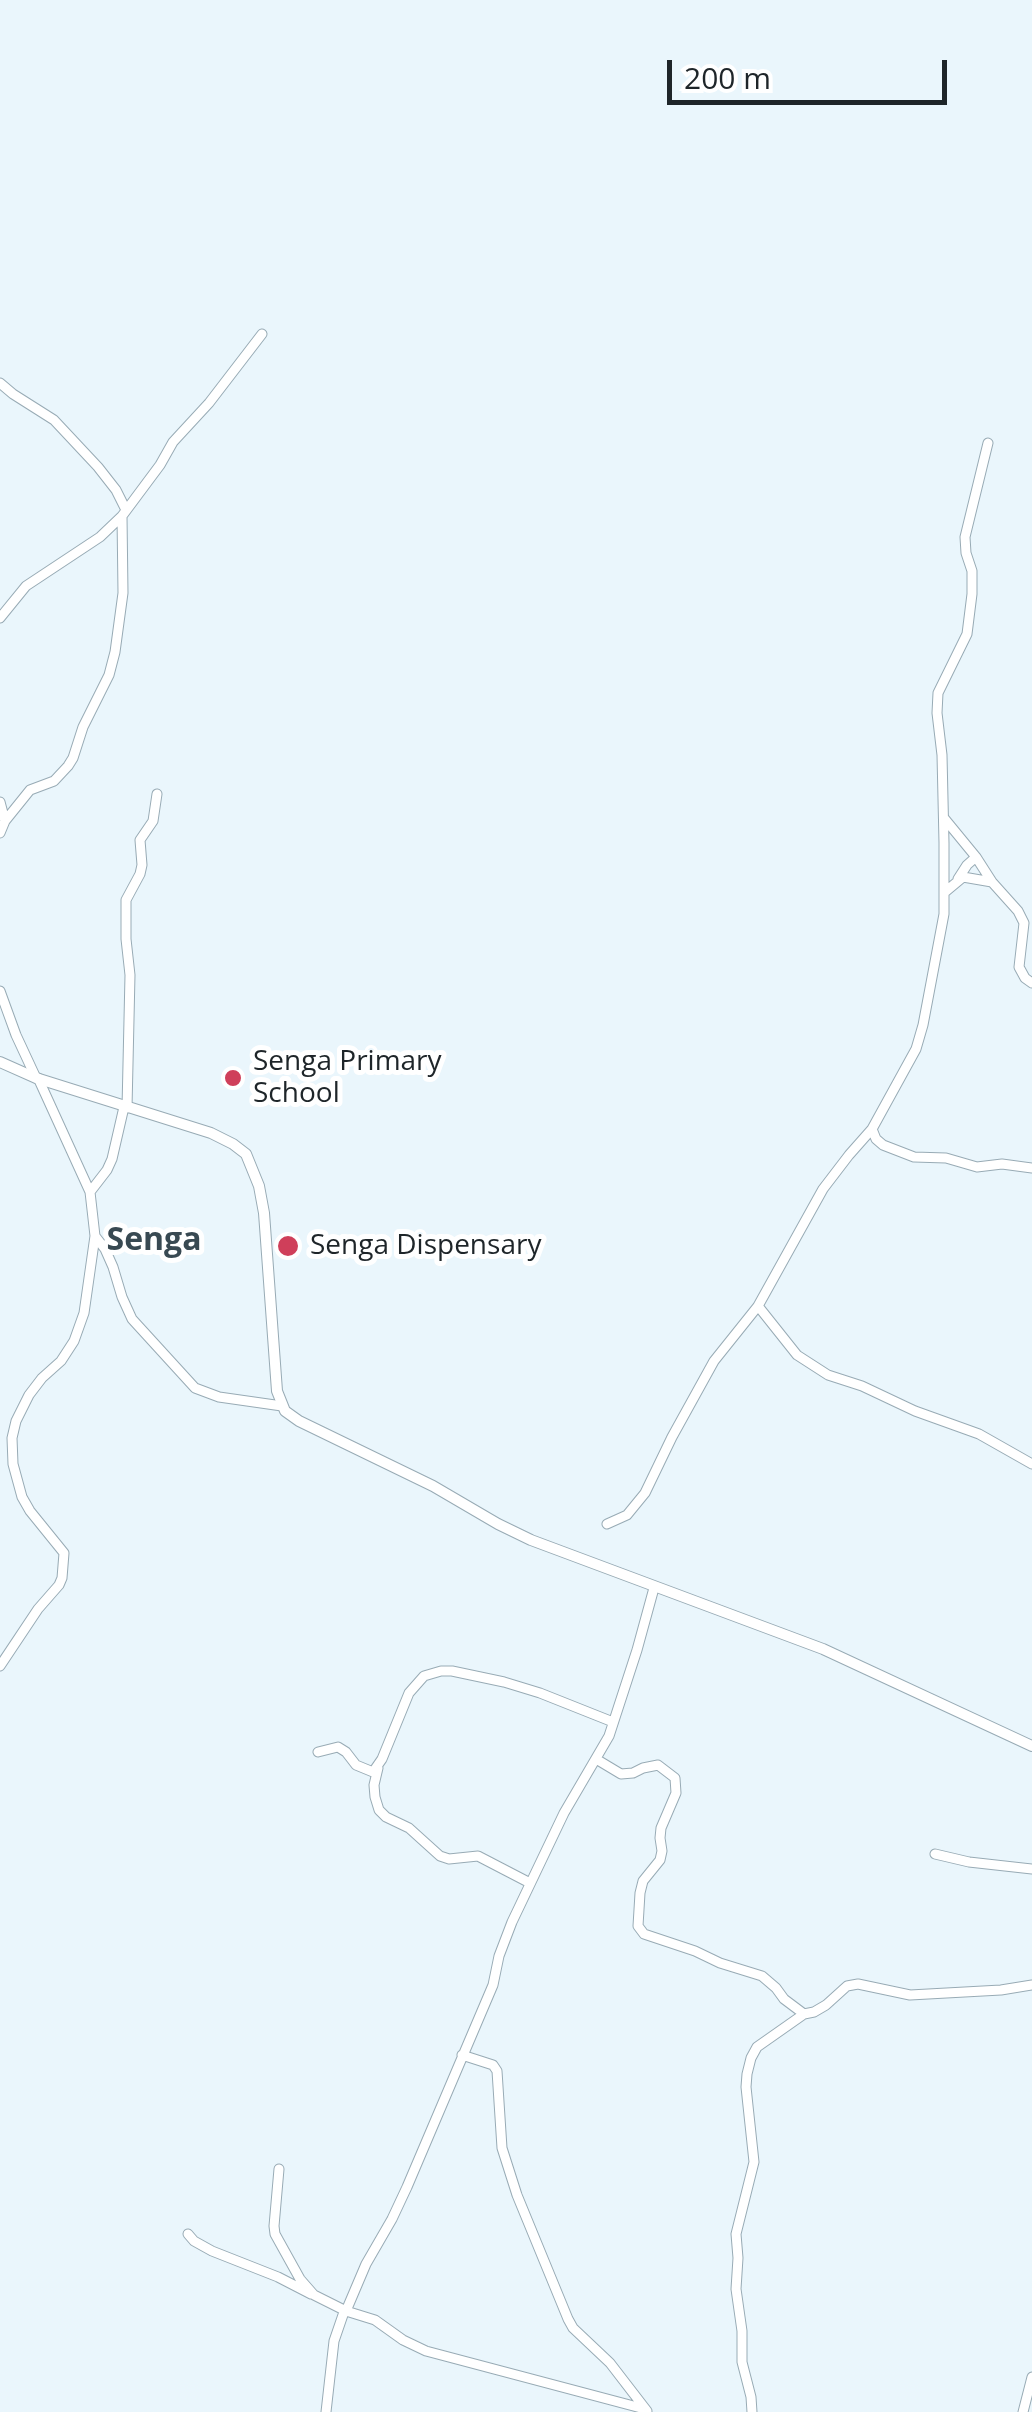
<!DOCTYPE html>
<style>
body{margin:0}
#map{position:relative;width:1032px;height:2412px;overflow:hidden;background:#eaf6fc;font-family:"Open Sans",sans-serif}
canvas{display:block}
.scale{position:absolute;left:667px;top:60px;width:280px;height:45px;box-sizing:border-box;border:5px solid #1e2529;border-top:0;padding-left:12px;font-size:30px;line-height:35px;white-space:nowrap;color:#1e2529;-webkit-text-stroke:8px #fff;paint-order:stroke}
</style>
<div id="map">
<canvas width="1032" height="2412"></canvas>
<div class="scale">200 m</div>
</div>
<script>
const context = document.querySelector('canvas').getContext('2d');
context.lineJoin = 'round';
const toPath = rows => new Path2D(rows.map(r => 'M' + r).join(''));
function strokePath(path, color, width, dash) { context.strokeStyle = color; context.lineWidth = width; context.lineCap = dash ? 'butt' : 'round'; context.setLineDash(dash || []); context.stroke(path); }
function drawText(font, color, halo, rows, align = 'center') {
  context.font = font + ' "Open Sans",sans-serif'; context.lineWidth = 10; context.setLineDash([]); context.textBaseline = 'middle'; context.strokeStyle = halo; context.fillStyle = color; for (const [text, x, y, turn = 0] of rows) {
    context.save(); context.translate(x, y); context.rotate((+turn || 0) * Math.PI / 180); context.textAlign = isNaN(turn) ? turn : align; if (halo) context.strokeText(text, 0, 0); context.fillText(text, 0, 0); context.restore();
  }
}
const minor = toPath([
 [0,383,13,394,54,420,98,467,116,490,126,510],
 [0,618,26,586,100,537,122,516,160,465,173,442,209,403,262,334],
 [0,802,5,821,0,833],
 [944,818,976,857,992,882,1018,911,1024,923,1019,967,1025,978,1032,983],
 [5,821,30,790,54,781,68,766,73,758,83,727,109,675,115,652,123,593,122,516],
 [958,879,967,865,976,857],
 [945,892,963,877,992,882],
 [0,991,16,1035,36,1078],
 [127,1108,130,975,126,939,126,900,140,874,142,865,140,840,153,821,157,794],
 [872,1129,876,1139,883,1145,914,1157,946,1158,977,1167,1002,1164,1032,1168],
 [90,1192,107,1170,112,1159,124,1107],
 [95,1236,105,1249,113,1267,122,1297,132,1319,195,1388,219,1397,282,1406],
 [758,1306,797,1355,828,1375,862,1386,915,1411,979,1434,1032,1464],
 [607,1524,627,1515,645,1493,672,1437,714,1361,758,1306,823,1189,849,1155,872,1129,916,1049,923,1025,944,914,944,843,942,755,937,713,938,693,967,634,972,594,972,571,966,553,965,537,988,443],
 [0,1666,38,1609,59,1585,62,1578,64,1553,30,1511,22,1497,13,1464,12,1438,16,1421,29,1395,42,1378,61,1361,74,1341,84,1313,95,1236,90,1192,38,1078],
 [318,1752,338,1747,346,1752,356,1765,373,1772,382,1759,409,1693,424,1676,441,1671,452,1671,504,1682,540,1693,613,1722],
 [596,1759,621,1774,633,1773,643,1768,658,1765,675,1778,676,1793,661,1828,660,1838,662,1851,660,1860,643,1881,640,1893,638,1926,644,1934,695,1951,720,1963,762,1976,776,1988,784,1999,804,2014,814,2012,826,2005,847,1986,858,1984,910,1995,1001,1990,1032,1985],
 [378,1768,374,1785,375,1797,379,1810,386,1817,409,1828,440,1856,449,1859,478,1856,530,1883],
 [935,1854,969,1862,1032,1869],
 [462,2055,493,2065,497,2071,502,2148,517,2195,568,2319,573,2328,610,2363,647,2411],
 [279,2169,274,2226,275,2234,300,2279,314,2295,346,2311,375,2320,403,2340,426,2351,645,2409],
 [188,2234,194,2241,212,2251,278,2277,311,2294],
 [346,2311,366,2264,392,2219,407,2187,493,1985,499,1956,512,1922,564,1813,609,1736,637,1650,654,1588],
 [326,2412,334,2341,345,2309],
 [752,2412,751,2397,742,2362,742,2331,736,2289,738,2258,736,2234,754,2162,746,2087,747,2074,751,2058,757,2047,804,2014],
 [1023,2412,1032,2377]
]);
const tertiary = toPath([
 [0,1062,36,1078,211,1133,233,1144,246,1154,259,1186,264,1213,277,1391,285,1411,299,1421,433,1486,498,1524,531,1540,823,1649,1032,1746]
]);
strokePath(minor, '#98abb5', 11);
strokePath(tertiary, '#98abb5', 12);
strokePath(minor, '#fff', 9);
strokePath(tertiary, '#fff', 10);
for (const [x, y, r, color] of [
 [233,1078,10,"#cf3f5a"],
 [288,1246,12,"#cf3f5a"]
]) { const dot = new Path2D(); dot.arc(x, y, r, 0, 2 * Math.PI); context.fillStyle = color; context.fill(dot); strokePath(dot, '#fff', 4); }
drawText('28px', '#1e2529', '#fff', [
 ["Senga Primary",253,1062],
 ["School",253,1094],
 ["Senga Dispensary",310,1246]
], 'left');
drawText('bold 32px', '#384952', '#fff', [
 ["Senga",154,1241]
]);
</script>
